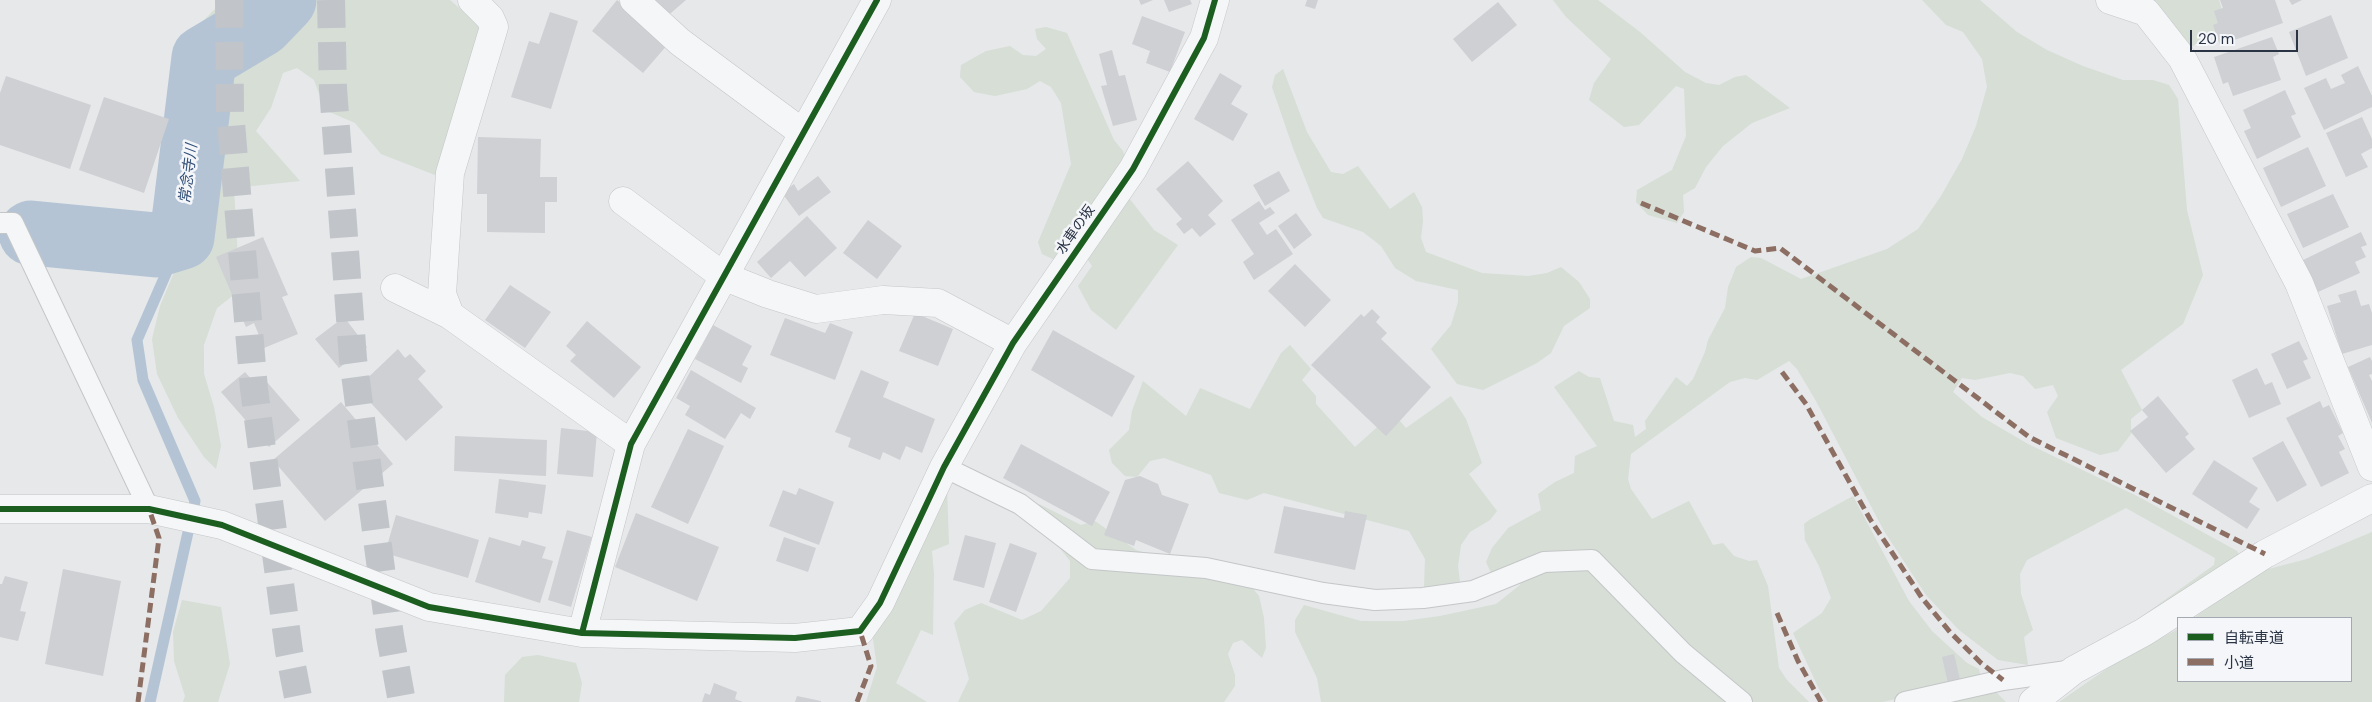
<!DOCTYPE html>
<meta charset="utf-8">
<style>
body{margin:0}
#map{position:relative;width:2372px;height:702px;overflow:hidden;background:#e6e8ea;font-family:"DM Sans","Noto Sans JP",sans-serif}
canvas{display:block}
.legend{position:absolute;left:2177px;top:617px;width:175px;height:65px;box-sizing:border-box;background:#f4f6f9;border:1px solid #a4a8b1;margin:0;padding:6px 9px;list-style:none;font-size:15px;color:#2b3445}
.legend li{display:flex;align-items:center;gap:10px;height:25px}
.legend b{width:25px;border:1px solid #a4a8b1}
.scale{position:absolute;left:2190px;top:30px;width:108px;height:22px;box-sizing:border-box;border:2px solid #2b3445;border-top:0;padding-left:6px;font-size:15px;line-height:18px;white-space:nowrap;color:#2b3445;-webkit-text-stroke:4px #f4f6f9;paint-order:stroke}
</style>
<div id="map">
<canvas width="2372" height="702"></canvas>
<ul class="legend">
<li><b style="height:6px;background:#1b5e20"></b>自転車道</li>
<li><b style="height:6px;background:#8d6e63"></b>小道</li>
</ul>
<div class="scale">20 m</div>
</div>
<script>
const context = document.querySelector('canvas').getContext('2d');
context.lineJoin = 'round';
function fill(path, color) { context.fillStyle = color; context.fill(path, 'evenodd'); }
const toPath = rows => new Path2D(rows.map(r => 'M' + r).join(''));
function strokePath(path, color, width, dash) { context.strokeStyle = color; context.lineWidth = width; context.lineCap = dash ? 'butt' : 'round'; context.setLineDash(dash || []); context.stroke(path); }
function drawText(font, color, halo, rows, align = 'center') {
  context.font = font + ' "DM Sans","Noto Sans JP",sans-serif'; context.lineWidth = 5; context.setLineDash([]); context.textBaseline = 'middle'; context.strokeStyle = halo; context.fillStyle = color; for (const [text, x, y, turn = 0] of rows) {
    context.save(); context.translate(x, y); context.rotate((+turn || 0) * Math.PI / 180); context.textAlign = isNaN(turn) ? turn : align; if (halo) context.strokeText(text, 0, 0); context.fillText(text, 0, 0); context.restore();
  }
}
fill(toPath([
 [298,0,450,0,485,30,451,145,435,175,381,154,355,123,325,110,314,80,297,68,283,73,271,108,256,131,300,181,234,188,238,258,235,294,217,308,204,345,204,374,214,407,221,446,216,469,204,457,178,418,157,374,152,339,160,306,177,265,197,230,205,205,206,158,204,116,223,63,287,15],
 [1553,0,1598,0,1640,32,1685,72,1706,83,1719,85,1735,77,1746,75,1790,108,1752,123,1723,146,1706,167,1695,188,1683,195,1684,212,1677,223,1648,215,1636,202,1637,190,1672,170,1686,136,1684,89,1676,86,1639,125,1624,127,1589,100,1594,83,1611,59,1566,17],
 [1922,0,1980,0,2017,32,2047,50,2083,66,2123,80,2153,80,2169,85,2178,99,2187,210,2203,275,2183,324,2121,370,2142,410,2131,419,2131,434,2118,451,2100,455,2056,438,2047,412,2058,396,2053,385,2035,389,2023,376,2010,373,1975,380,1962,378,1953,392,1982,417,2028,444,2139,497,2237,551,2241,558,2147,625,2131,624,2214,565,2215,558,2126,508,2027,560,2020,574,2021,594,2033,630,2024,637,2028,665,1998,660,1959,630,1926,595,1884,531,1816,401,1797,369,1789,361,1757,380,1745,378,1730,382,1631,454,1628,479,1631,489,1652,519,1689,501,1713,545,1723,543,1734,556,1749,561,1757,560,1768,586,1779,668,1787,680,1809,702,1321,702,1317,678,1295,632,1295,620,1304,605,1361,621,1404,621,1440,616,1496,604,1520,585,1522,578,1514,567,1491,573,1486,562,1492,548,1508,528,1541,510,1538,494,1555,482,1574,473,1575,456,1597,446,1554,387,1579,371,1589,377,1600,378,1614,421,1633,425,1635,437,1646,429,1645,421,1676,377,1687,386,1693,379,1705,352,1708,340,1725,308,1728,287,1736,267,1751,257,1761,258,1801,279,1887,249,1918,229,1941,196,1962,159,1976,126,1987,87,1982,59,1963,32,1946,25],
 [2140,0,2219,0,2227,27,2184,51],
 [219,5,259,10,200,51,188,87,174,115,194,30],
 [1046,27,1067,33,1114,140,1123,151,1133,185,1129,198,1154,230,1178,245,1116,330,1091,310,1078,286,1092,266,1086,257,1057,261,1042,254,1038,242,1071,164,1061,103,1051,87,1040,81,1027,89,995,96,974,92,960,77,961,65,986,51,1010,46,1023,55,1036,56,1046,49,1037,39,1035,29],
 [1283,69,1307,132,1331,172,1343,174,1358,166,1390,209,1414,192,1422,207,1423,221,1421,238,1426,252,1482,273,1528,276,1547,273,1561,267,1579,282,1590,299,1590,308,1564,326,1551,353,1537,363,1483,390,1457,384,1431,349,1451,325,1458,302,1458,290,1416,281,1395,268,1381,246,1363,232,1323,218,1317,208,1293,148,1272,87,1275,75],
 [1290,345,1311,369,1302,380,1316,396,1316,404,1355,447,1393,413,1406,428,1451,396,1466,419,1482,463,1469,474,1497,511,1490,520,1470,532,1461,545,1458,566,1460,582,1424,587,1425,559,1409,531,1264,493,1247,500,1219,493,1211,475,1164,458,1150,461,1137,477,1125,476,1112,463,1109,450,1129,430,1132,411,1143,381,1186,416,1200,388,1250,409,1281,353],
 [947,488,949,544,932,551,934,574,933,635,921,630,896,683,927,702,866,702,877,667,872,632],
 [1853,496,1909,601,1932,631,1967,663,1979,669,1981,678,1883,702,1828,702,1819,689,1793,633,1822,613,1831,598,1819,566,1805,540,1804,524,1809,520],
 [1039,504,1081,525,1095,521,1136,550,1250,585,1259,596,1264,618,1266,648,1262,658,1242,640,1233,643,1228,654,1235,675,1235,686,1224,702,958,702,969,679,954,623,965,610,981,603,1022,620,1041,611,1070,578,1070,561,1041,524],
 [2372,532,2372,702,2059,702,2118,661,2178,629,2178,681,2351,681,2351,618,2194,618,2257,572,2307,559],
 [182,600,221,607,230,664,218,702,183,702,185,696,174,661,173,632],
 [538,655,576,663,582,683,579,702,504,702,505,675,522,657],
 [1996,692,2006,702,1953,702]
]), '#d6ded6');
strokePath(toPath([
 [150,702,195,501,143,380,137,340,182,237]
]), '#b4c4d5', 11);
strokePath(toPath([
 [31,233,156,245,182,237,204,58,261,24,284,0]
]), '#b4c4d5', 65);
fill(toPath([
 [617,0,669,43,643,73,592,31],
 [648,0,686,0,664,19],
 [1139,0,1153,0,1141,5],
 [1164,0,1190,0,1192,4,1169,12],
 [1307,0,1318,0,1315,9,1305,6],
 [2220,0,2275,0,2283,23,2220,45,2213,25,2218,23,2214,11,2223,8],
 [2289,0,2302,0,2292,5],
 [1498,2,1517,25,1472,62,1453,39],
 [550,12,578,21,551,109,511,97,529,41,539,44],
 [2331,15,2348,58,2306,76,2289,32],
 [1142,16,1185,32,1170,72,1146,63,1150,51,1132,44],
 [2272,37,2279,54,2273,57,2281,80,2233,96,2228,82,2223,84,2214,57],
 [1112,50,1119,76,1125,75,1137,120,1113,126,1101,86,1107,85,1099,54],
 [2358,66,2372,96,2372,107,2324,130,2304,88,2326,78,2331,89,2345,83,2341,75],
 [1220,73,1242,86,1231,104,1248,114,1233,141,1194,119],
 [6,76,91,105,70,169,0,145,0,93],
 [2285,90,2296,114,2291,116,2301,137,2257,159,2244,131,2251,128,2243,110],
 [104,97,169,119,144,193,79,170],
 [2362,117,2372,139,2372,148,2361,154,2368,167,2346,177,2326,133],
 [478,137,541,139,540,177,557,177,557,202,545,202,545,233,487,232,487,194,477,194],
 [2308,147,2326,186,2281,207,2263,168],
 [1188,161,1223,201,1208,215,1216,224,1200,237,1192,228,1184,234,1176,224,1182,219,1156,189],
 [1279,171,1290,191,1265,206,1253,185],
 [818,176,831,192,799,216,782,193,794,184,798,191],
 [2333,194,2349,227,2303,248,2287,214],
 [1259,201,1265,210,1270,207,1275,213,1259,223,1267,235,1276,229,1293,254,1254,280,1243,262,1254,254,1231,220],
 [1296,213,1312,235,1294,249,1278,226],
 [807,216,837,248,805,277,790,261,771,278,757,262],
 [868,220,902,246,877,279,843,253],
 [2361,232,2367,245,2361,247,2366,257,2355,262,2360,273,2318,292,2303,260],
 [263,237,288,295,282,297,298,334,264,348,254,323,246,327,216,257],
 [1295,264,1331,300,1305,327,1268,291],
 [510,285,551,312,525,348,485,320],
 [2356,290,2361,306,2369,304,2372,313,2372,345,2342,354,2327,306,2341,302,2338,295],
 [1372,309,1380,317,1376,322,1387,333,1381,339,1431,387,1386,436,1311,365,1361,314,1364,317],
 [915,313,953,329,938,366,899,351],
 [344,317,367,347,339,368,315,339],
 [785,318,825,333,830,323,853,332,835,380,770,355],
 [587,321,641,367,614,398,570,361,576,355,566,346],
 [713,325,752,346,742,365,748,368,741,383,695,359],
 [1053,330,1135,376,1112,417,1031,370],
 [2299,341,2308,359,2303,361,2311,378,2287,389,2271,354],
 [398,349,405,358,410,354,426,371,418,379,443,407,406,441,357,388],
 [2370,357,2372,361,2372,374,2369,375,2372,381,2372,423,2348,367],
 [2257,368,2265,385,2272,382,2281,404,2249,418,2232,380],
 [691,370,756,408,750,419,741,413,725,439,685,415,690,406,676,398],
 [861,370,889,382,883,397,935,419,922,453,906,446,900,460,883,452,880,460,848,447,851,438,835,432],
 [245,372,259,388,266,381,300,420,269,447,221,392],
 [2158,396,2189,434,2185,437,2195,449,2166,473,2130,431,2148,417,2142,410],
 [2320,401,2323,408,2329,405,2343,433,2338,436,2345,449,2339,452,2349,473,2321,487,2286,418],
 [341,402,393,464,325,521,273,460],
 [561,428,597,432,593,477,557,474],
 [688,429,724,446,688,524,651,507],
 [455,436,547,440,546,476,454,471],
 [2283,441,2307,485,2277,502,2252,458],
 [1021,444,1110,492,1092,526,1003,478],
 [2214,460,2258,488,2249,502,2260,509,2247,529,2192,494],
 [1140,476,1158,484,1162,495,1189,504,1170,554,1136,540,1134,546,1104,535,1125,480],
 [499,479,546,485,542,514,529,512,528,518,495,513],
 [799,488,834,502,819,545,769,526,783,490,796,495],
 [1284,506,1344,518,1345,511,1367,515,1355,570,1274,553],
 [636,513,719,547,697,601,615,567],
 [396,515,479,540,468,578,385,553],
 [567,530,592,537,571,607,548,600],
 [965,535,996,543,984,588,953,580],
 [489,537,520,546,522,540,546,547,542,558,553,561,540,603,475,582],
 [784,537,816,548,808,572,776,561],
 [1010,543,1037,553,1016,612,989,602],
 [63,569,121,581,103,676,45,664],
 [5,576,28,582,20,611,26,612,18,641,0,637,0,584,2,584],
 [1954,654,1960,680,1948,683,1942,657],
 [714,683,737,692,735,699,743,702,702,702,705,693,710,695],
 [797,696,821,701,821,702,795,702]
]), '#ced0d3');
strokePath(toPath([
 [229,0,230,112,254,389,289,651,299,702],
 [331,0,333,88,353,359,390,636,402,702]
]), '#c1c4c9', 28, [28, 14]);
const lane = toPath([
 [0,223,13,223,149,509],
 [944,467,1020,504,1092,559,1206,568,1323,593,1375,600,1423,598,1473,591,1544,562,1592,560,1683,653,1742,702],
 [1905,702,2003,680,2074,670]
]);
const street = toPath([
 [472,0,490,18,494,27,450,173,442,294,450,315,631,444],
 [634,0,680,42,803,133],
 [2110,0,2146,12,2182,58,2299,283,2372,467],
 [623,201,723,276,768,294,816,309,883,300,938,303,1013,343],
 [395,288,450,315],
 [0,509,149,509,222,525,429,607,582,633,795,638,860,631,880,603,944,467,1013,343,1133,169,1204,38,1215,0],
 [582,633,631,444,877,0],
 [2033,702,2074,670,2144,632,2265,554,2372,498]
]);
strokePath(lane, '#c4c6c8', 22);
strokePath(street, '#c4c6c8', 29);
strokePath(lane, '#f5f6f7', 20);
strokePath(street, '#f5f6f7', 28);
strokePath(toPath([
 [1641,203,1755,251,1780,248,2029,437,2265,554],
 [1782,372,1806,404,1870,519,1922,598,1950,632,1981,663,2003,680],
 [1777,613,1798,661,1821,702],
 [138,702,159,538,149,509],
 [857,702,871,666,860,631]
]), '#8d6e63', 5, [10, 5]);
strokePath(toPath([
 [0,509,149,509,222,525,429,607,582,633,795,638,860,631,880,603,944,467,1013,343,1133,169,1204,38,1215,0],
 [582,633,631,444,877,0]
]), '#1b5e20', 6);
drawText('14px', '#2b3445', '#f4f6f9', [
 ["水車の坂",1076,230,-55]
]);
drawText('italic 15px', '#34527a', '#f4f6f9', [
 ["常念寺川",189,174,-83]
]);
</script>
